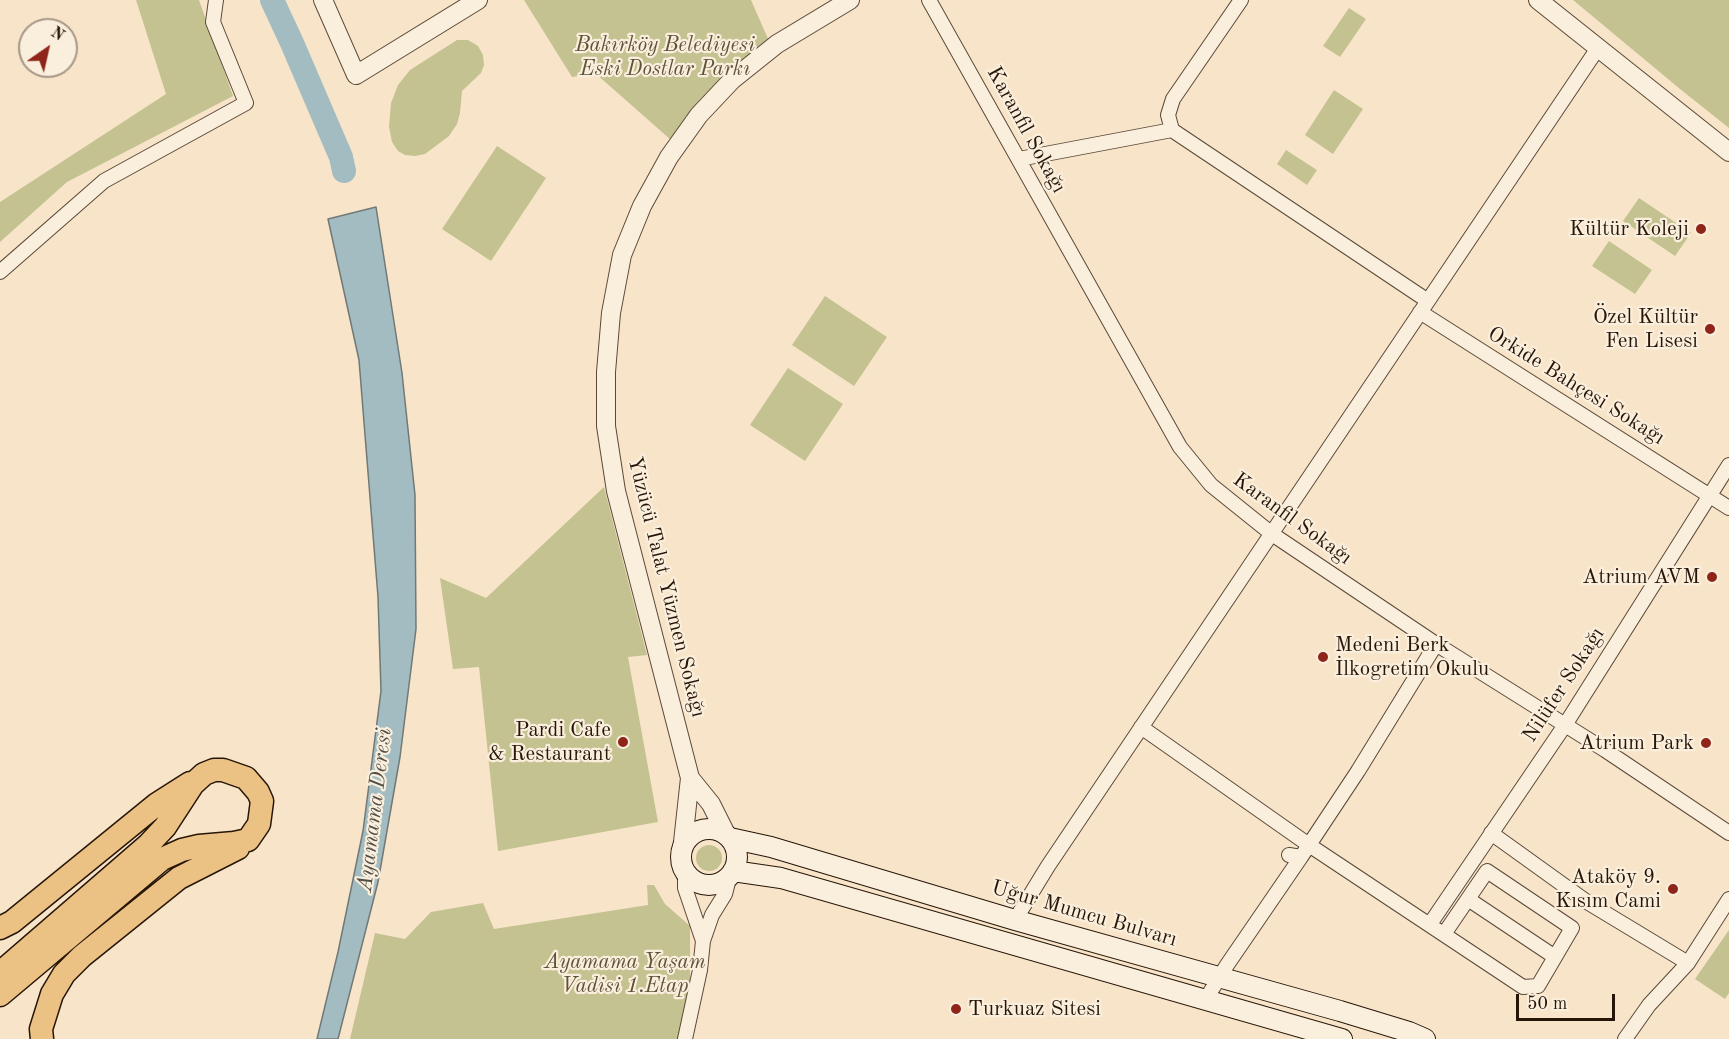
<!DOCTYPE html>
<meta charset="utf-8">
<style>
body{margin:0}
#map{position:relative;width:1729px;height:1039px;overflow:hidden;background:#f8e5c9;font-family:"Old Standard TT",serif}
canvas{display:block}
.north{position:absolute;left:18px;top:18px;width:60px;height:60px;box-sizing:border-box;background:#faeedc;border:2px solid #a69787;border-radius:50%;rotate:34deg;font-size:16px;font-weight:700;line-height:24px;text-align:center;color:#271507}
.north::after{content:'';display:block;margin:auto;width:21px;height:27px;background:#8f2418;clip-path:polygon(50% 0,100% 100%,50% 72%,0 100%)}
.scale{position:absolute;left:1516px;top:994px;width:99px;height:27px;box-sizing:border-box;border:3px solid #271507;border-top:0;padding-left:8px;font-size:18px;line-height:21px;white-space:nowrap;color:#271507;-webkit-text-stroke:4px #faeedc;paint-order:stroke}
</style>
<div id="map">
<canvas width="1729" height="1039"></canvas>
<div class="north">N</div>
<div class="scale">50 m</div>
</div>
<script>
const context = document.querySelector('canvas').getContext('2d');
context.lineJoin = 'round';
function fill(path, color) { context.fillStyle = color; context.fill(path, 'evenodd'); }
const toPath = rows => new Path2D(rows.map(r => 'M' + r).join(''));
function strokePath(path, color, width, dash) { context.strokeStyle = color; context.lineWidth = width; context.lineCap = dash ? 'butt' : 'round'; context.setLineDash(dash || []); context.stroke(path); }
function drawText(font, color, halo, rows, align = 'center') {
  context.font = font + ' "Old Standard TT",serif'; context.lineWidth = 4.5; context.setLineDash([]); context.textBaseline = 'middle'; context.strokeStyle = halo; context.fillStyle = color; for (const [text, x, y, turn = 0] of rows) {
    context.save(); context.translate(x, y); context.rotate((+turn || 0) * Math.PI / 180); context.textAlign = isNaN(turn) ? turn : align; if (halo) context.strokeText(text, 0, 0); context.fillText(text, 0, 0); context.restore();
  }
}
fill(toPath([
 [136,0,199,0,233,96,67,182,0,242,0,202,166,94],
 [524,0,751,0,769,41,671,140,595,73,572,77],
 [1573,0,1729,0,1729,128,1680,89],
 [1349,8,1366,19,1340,57,1323,46],
 [457,40,468,40,478,46,483,55,484,65,481,73,462,91,460,113,457,124,449,136,425,154,415,156,405,155,398,151,392,142,389,127,391,103,398,85,410,70],
 [1334,90,1363,109,1333,154,1305,135],
 [497,146,546,178,491,261,442,229],
 [1286,150,1317,170,1307,185,1277,164],
 [1639,198,1691,233,1675,256,1623,221],
 [1609,241,1652,270,1635,294,1592,266],
 [825,296,887,337,854,386,792,345],
 [788,368,843,404,805,461,750,425],
 [604,487,647,655,628,657,658,822,498,851,479,667,453,669,440,578,486,598],
 '696 858a13 13 0 1 1 26 0a13 13 0 1 1-26 0Z',
 [647,885,654,885,665,904,690,926,690,983,678,1039,350,1039,375,933,405,939,431,912,483,903,494,929,648,905],
 [1729,930,1729,993,1725,999,1695,979]
]), '#c4c291');
const water = toPath([
 [376,207,402,373,415,495,416,629,400,757,378,882,338,1039,317,1039,338,952,363,831,381,691,378,597,359,360,328,219,376,207]
]);
fill(water, '#a3bcc1');
strokePath(water, '#717977', 1.5);
strokePath(toPath([
 [272,0,292,43,341,157,344,171]
]), '#a3bcc1', 24);
const minor = toPath([
 [929,0,1180,447,1211,485,1272,534,1436,644,1605,750,1729,833],
 [1241,0,1173,99,1168,115,1172,130,1428,301],
 [1019,159,1172,130],
 [0,272,104,181,246,103,213,22,216,0],
 [1420,312,1729,508],
 [1141,727,1309,845,1523,987,1538,986,1572,928,1487,871,1444,934],
 [1491,833,1587,902,1688,963],
 [1301,857,1358,771,1436,644],
 [685,872,685,888,703,941,712,915,725,894,730,875],
 [1468,899,1555,957],
 [1015,920,1048,866,1598,48],
 [1430,924,1565,725,1729,465],
 [1206,999,1227,965,1301,857,1289,855],
 [685,1039,700,970,703,941],
 [1625,1039,1649,1005,1688,963,1729,899]
]);
const tertiary = toPath([
 [323,0,356,75,478,0],
 [1538,0,1729,152],
 [690,778,711,804,726,834],
 [682,851,690,778,616,491,606,426,606,372,611,313,618,276,622,255,642,206,669,157,699,115,732,80,777,44,850,0]
]);
const secondary = toPath([
 '681 857a28 28 0 1 1 56 0a28 28 0 1 1-56 0Z',
 [730,838,771,847,1015,920,1340,1011,1409,1032,1425,1039],
 [733,871,781,878,1342,1039]
]);
const primary = toPath([
 [0,928,12,922,157,804,190,783],
 [0,973,148,845,165,827,193,784,204,774,214,770,223,770,246,778,258,792,262,801,259,824,248,840,234,843,199,846,182,850,162,859,0,995],
 [42,1039,41,1029,52,994,64,974,82,956,179,878,238,848]
]);
strokePath(minor, '#5b4938', 16);
strokePath(tertiary, '#5b4938', 20);
strokePath(secondary, '#271507', 22);
strokePath(primary, '#271507', 25);
strokePath(minor, '#faeedc', 14);
strokePath(tertiary, '#faeedc', 18);
strokePath(secondary, '#faeedc', 20);
strokePath(primary, '#ecc284', 22);
for (const [x, y, r, color] of [
 [1701,229,6,"#8f2418"],
 [1710,329,6,"#8f2418"],
 [1712,577,6,"#8f2418"],
 [1323,657,6,"#8f2418"],
 [623,742,6,"#8f2418"],
 [1706,743,6,"#8f2418"],
 [1673,889,6,"#8f2418"],
 [956,1009,6,"#8f2418"]
]) { const dot = new Path2D(); dot.arc(x, y, r, 0, 2 * Math.PI); context.fillStyle = color; context.fill(dot); strokePath(dot, '#faeedc', 2); }
drawText('italic 21px', '#5e5237', '#faeedc', [
 ["Bakırköy Belediyesi",665,45],
 ["Eski Dostlar Parkı",665,69],
 ["Ayamama Yaşam",625,962],
 ["Vadisi 1.Etap",625,986]
]);
drawText('21px', '#271507', '#faeedc', [
 ["Karanfil Sokağı",1026,130,61],
 ["Orkide Bahçesi Sokağı",1576,386,32],
 ["Karanfil Sokağı",1292,519,36],
 ["Yüzücü Talat Yüzmen Sokağı",666,587,76],
 ["Nilüfer Sokağı",1564,685,-57],
 ["Uğur Mumcu Bulvarı",1084,914,16]
]);
drawText('21px', '#271507', '#faeedc', [
 ["Kültür Koleji",1689,229],
 ["Özel Kültür",1698,317],
 ["Fen Lisesi",1698,341],
 ["Atrium AVM",1700,577],
 ["Medeni Berk",1335,645,"left"],
 ["İlkogretim Okulu",1335,669,"left"],
 ["Pardi Cafe",611,730],
 ["& Restaurant",611,754],
 ["Atrium Park",1694,743],
 ["Ataköy 9.",1661,877],
 ["Kısım Cami",1661,901],
 ["Turkuaz Sitesi",968,1009,"left"]
], 'right');
drawText('italic 22px', '#524f48', '#faeedc', [
 ["Ayamama Deresi",375,810,-83]
]);
</script>
